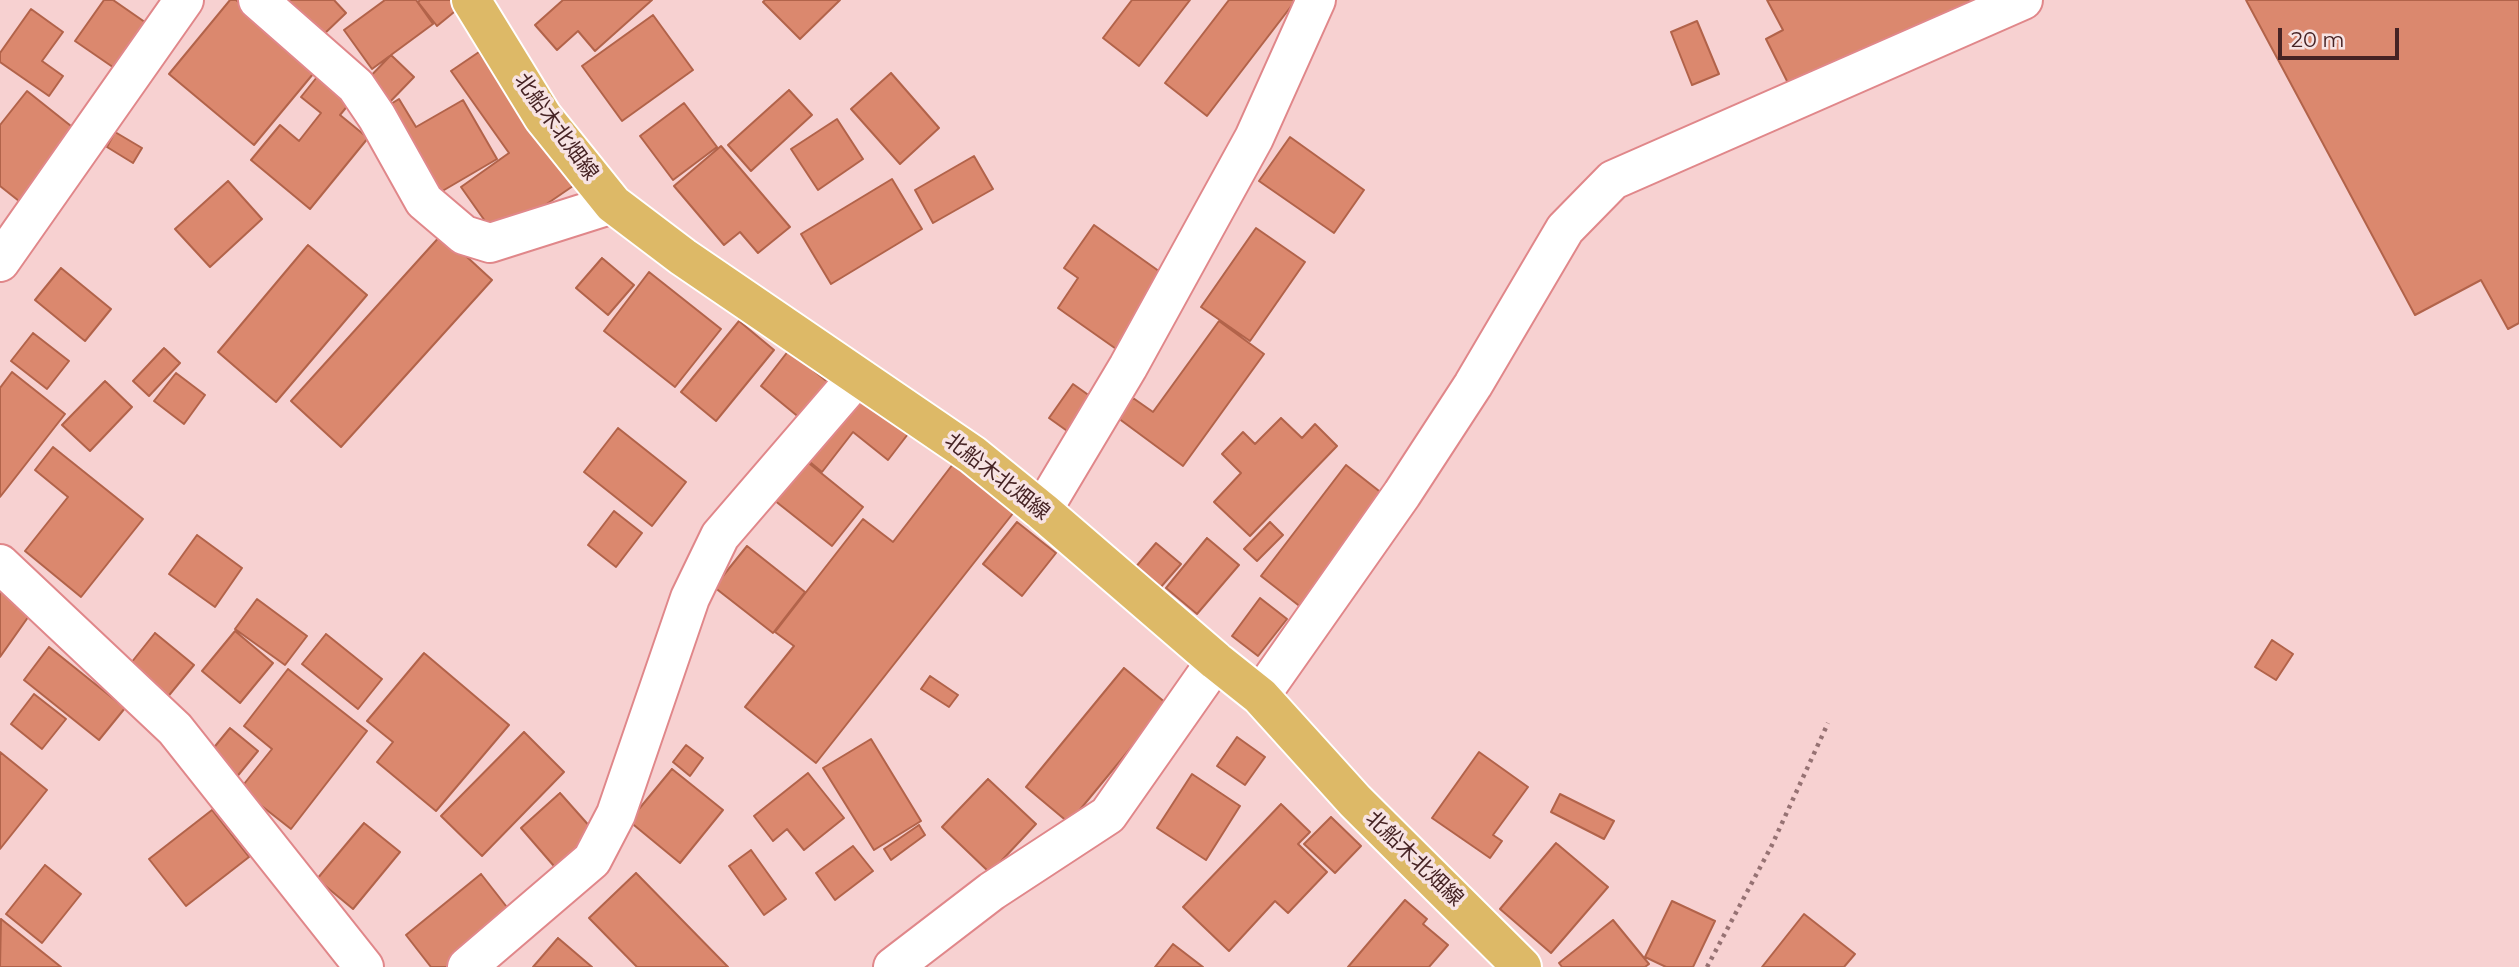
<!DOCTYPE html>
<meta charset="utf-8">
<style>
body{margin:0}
#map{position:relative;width:2519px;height:967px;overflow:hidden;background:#f7d1d1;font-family:Montserrat,sans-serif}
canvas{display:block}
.scale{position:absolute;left:2278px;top:28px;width:121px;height:32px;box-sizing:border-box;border:4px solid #462324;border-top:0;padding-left:9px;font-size:21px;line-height:24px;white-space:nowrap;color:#462324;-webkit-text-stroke:5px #f7e3e3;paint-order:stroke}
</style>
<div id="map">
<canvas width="2519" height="967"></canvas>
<div class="scale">20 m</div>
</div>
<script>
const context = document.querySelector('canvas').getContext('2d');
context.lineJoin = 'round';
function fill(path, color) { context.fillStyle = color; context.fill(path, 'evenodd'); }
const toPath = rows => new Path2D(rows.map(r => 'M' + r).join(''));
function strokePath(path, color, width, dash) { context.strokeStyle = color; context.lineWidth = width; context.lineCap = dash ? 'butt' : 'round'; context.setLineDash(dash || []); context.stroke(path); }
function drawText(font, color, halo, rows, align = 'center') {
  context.font = font + ' Montserrat,"Noto Sans JP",sans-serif'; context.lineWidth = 7; context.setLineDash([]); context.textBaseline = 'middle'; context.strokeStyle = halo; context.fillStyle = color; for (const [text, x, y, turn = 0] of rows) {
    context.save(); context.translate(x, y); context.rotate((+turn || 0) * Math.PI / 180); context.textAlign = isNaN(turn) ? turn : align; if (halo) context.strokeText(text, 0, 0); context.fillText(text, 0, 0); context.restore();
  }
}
const building = toPath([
 [104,0,113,0,152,27,120,72,75,41,104,0],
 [230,0,236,0,318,68,254,145,169,74,230,0],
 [287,0,334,0,346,13,322,36,287,0],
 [385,0,416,0,433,24,372,69,344,30,385,0],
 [420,0,453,0,459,8,437,26,418,2,420,0],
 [563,0,652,0,595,51,578,31,557,50,535,25,563,0],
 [765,0,840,0,800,39,763,2,765,0],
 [1132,0,1190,0,1139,66,1103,38,1132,0],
 [1229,0,1296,0,1207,116,1165,83,1229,0],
 [1767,0,1974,0,1793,93,1766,39,1783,30,1767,0],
 [2246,0,2519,0,2519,323,2508,329,2481,280,2415,315,2246,0],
 [31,9,63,32,42,61,63,76,49,96,0,62,0,53,31,9],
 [653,15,693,70,622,121,582,66,653,15],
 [1697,21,1719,74,1692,85,1671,32,1697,21],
 [479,52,573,186,497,238,461,187,509,153,451,71,479,52],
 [391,55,414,77,386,106,363,84,391,55],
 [325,67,358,93,340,115,368,138,310,209,251,160,280,125,299,141,321,113,301,97,325,67],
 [891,73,939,128,900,164,851,109,891,73],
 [789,90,812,115,751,171,728,145,789,90],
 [27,91,81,134,24,205,0,186,0,125,27,91],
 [399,99,416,127,463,100,497,159,427,200,376,113,399,99],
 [684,103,717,147,673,180,640,136,684,103],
 [837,119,863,159,818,190,791,149,837,119],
 [115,132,142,148,133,163,107,147,115,132],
 [1290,137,1364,190,1334,233,1259,181,1290,137],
 [721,146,790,227,758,253,740,232,724,245,674,186,721,146],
 [974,156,993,189,933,223,915,190,974,156],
 [892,179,922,229,831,284,801,234,892,179],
 [228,181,262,219,210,267,175,229,228,181],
 [1094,225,1170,279,1119,351,1058,308,1078,278,1064,268,1094,225],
 [1256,228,1305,262,1250,341,1201,307,1256,228],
 [442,234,492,280,341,447,291,401,442,234],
 [308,245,367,295,276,402,218,352,308,245],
 [602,258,634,285,608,315,576,288,602,258],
 [61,268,111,309,85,341,35,300,61,268],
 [649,272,721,329,675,387,604,331,649,272],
 [739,321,774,350,716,421,681,392,739,321],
 [1219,321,1264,354,1183,466,1118,418,1133,398,1153,412,1219,321],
 [33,333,69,361,47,389,11,361,33,333],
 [164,348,180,363,149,396,133,381,164,348],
 [789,350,830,384,801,419,761,386,789,350],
 [12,372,65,414,0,497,0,388,12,372],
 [176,373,205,395,184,424,154,401,176,373],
 [105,381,132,407,90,451,62,425,105,381],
 [1073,384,1101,404,1077,438,1049,418,1073,384],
 [856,392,908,434,888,460,853,432,822,472,805,458,856,392],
 [1281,418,1302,438,1315,424,1337,446,1250,536,1214,502,1241,473,1222,454,1243,432,1255,444,1281,418],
 [618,428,686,482,652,526,584,472,618,428],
 [53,447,143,519,81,597,25,551,68,497,35,470,53,447],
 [805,460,863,507,832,546,774,500,805,460],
 [953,464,1014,512,816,763,745,707,794,646,775,632,863,519,893,542,953,464],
 [1346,465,1388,498,1302,608,1261,576,1346,465],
 [614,511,642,533,616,567,588,545,614,511],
 [1017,522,1056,553,1022,596,983,564,1017,522],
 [1270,522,1283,535,1257,561,1244,549,1270,522],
 [197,535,242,568,215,607,169,574,197,535],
 [1207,538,1239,565,1197,614,1166,588,1207,538],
 [1156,543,1181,564,1153,596,1129,575,1156,543],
 [747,546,805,592,773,633,714,587,747,546],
 [0,591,31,613,0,657,0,591],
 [1260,598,1287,619,1258,656,1232,636,1260,598],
 [257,599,307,636,285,665,235,629,257,599],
 [235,631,273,663,240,703,202,671,235,631],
 [155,633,194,665,161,705,123,673,155,633],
 [326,634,382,679,358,709,302,664,326,634],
 [2272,640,2293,654,2276,680,2255,667,2272,640],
 [49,647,125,708,99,740,24,680,49,647],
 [424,653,509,725,436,811,377,762,393,742,367,721,424,653],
 [1124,668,1167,704,1069,823,1026,787,1124,668],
 [288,669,367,731,291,829,240,789,272,749,244,726,288,669],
 [930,676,958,695,949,707,921,689,930,676],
 [34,694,66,719,42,749,11,724,34,694],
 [230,728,258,751,235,779,207,756,230,728],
 [524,732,564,772,482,856,441,816,524,732],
 [1237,737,1265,757,1245,785,1217,766,1237,737],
 [871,739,921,821,874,850,823,768,871,739],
 [686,745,703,758,690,776,673,762,686,745],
 [0,752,47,790,0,849,0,752],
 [1479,752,1528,787,1493,835,1502,841,1490,858,1432,818,1479,752],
 [672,769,723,810,680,863,629,821,672,769],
 [808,773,844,818,804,850,787,829,773,841,754,816,808,773],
 [1192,774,1240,806,1206,860,1157,828,1192,774],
 [988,779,1036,824,990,873,942,827,988,779],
 [560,793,600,838,560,873,521,828,560,793],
 [1560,794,1614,821,1604,839,1551,812,1560,794],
 [1281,804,1310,832,1298,844,1327,872,1288,913,1275,901,1229,951,1183,907,1281,804],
 [212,810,249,857,186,906,149,859,212,810],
 [1331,817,1361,846,1335,873,1304,844,1331,817],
 [364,823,400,852,353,909,317,879,364,823],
 [919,825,925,835,891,860,884,849,919,825],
 [1556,843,1608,887,1551,953,1500,909,1556,843],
 [853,846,873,871,835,900,816,873,853,846],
 [751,850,786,899,764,915,729,866,751,850],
 [45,865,81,894,42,943,6,914,45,865],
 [636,873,728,967,637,967,589,918,636,873],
 [481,874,517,920,459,967,431,967,406,935,481,874],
 [1405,900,1427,919,1423,924,1448,945,1429,967,1348,967,1405,900],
 [1672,901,1715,921,1693,967,1666,967,1645,957,1672,901],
 [1804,914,1855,954,1844,967,1762,967,1804,914],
 [1,919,61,967,0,967,1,919],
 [1613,920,1649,964,1645,967,1562,967,1559,963,1613,920],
 [558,938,592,967,533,967,558,938],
 [1173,944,1203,967,1155,967,1173,944]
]);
fill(building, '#db886e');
strokePath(building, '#b2634a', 2);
const minor = toPath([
 [258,0,356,86,377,117,424,201,464,235,490,243,613,204],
 [0,262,184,0],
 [1042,511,1128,367,1254,138,1316,0],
 [0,564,175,729,364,967],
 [1260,696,1402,494,1473,385,1565,229,1613,180,2023,0],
 [467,967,592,860,616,814,690,598,720,536,857,377],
 [893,967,992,891,1108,815,1216,661]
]);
const major = toPath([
 [471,0,543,117,613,204,683,257,973,455,1042,511,1216,661,1260,696,1355,801,1522,967]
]);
strokePath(minor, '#e0878a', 42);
strokePath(major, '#fff', 42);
strokePath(toPath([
 [1707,967,1771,847,1828,723]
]), '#967273', 4.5, [3.5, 5]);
strokePath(minor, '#fff', 38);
strokePath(major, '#ddb967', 38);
drawText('21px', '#462324', '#f7e3e3', [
 ["北船木北畑線",556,127,54],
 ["北船木北畑線",997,477,38],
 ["北船木北畑線",1414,859,44]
]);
</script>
